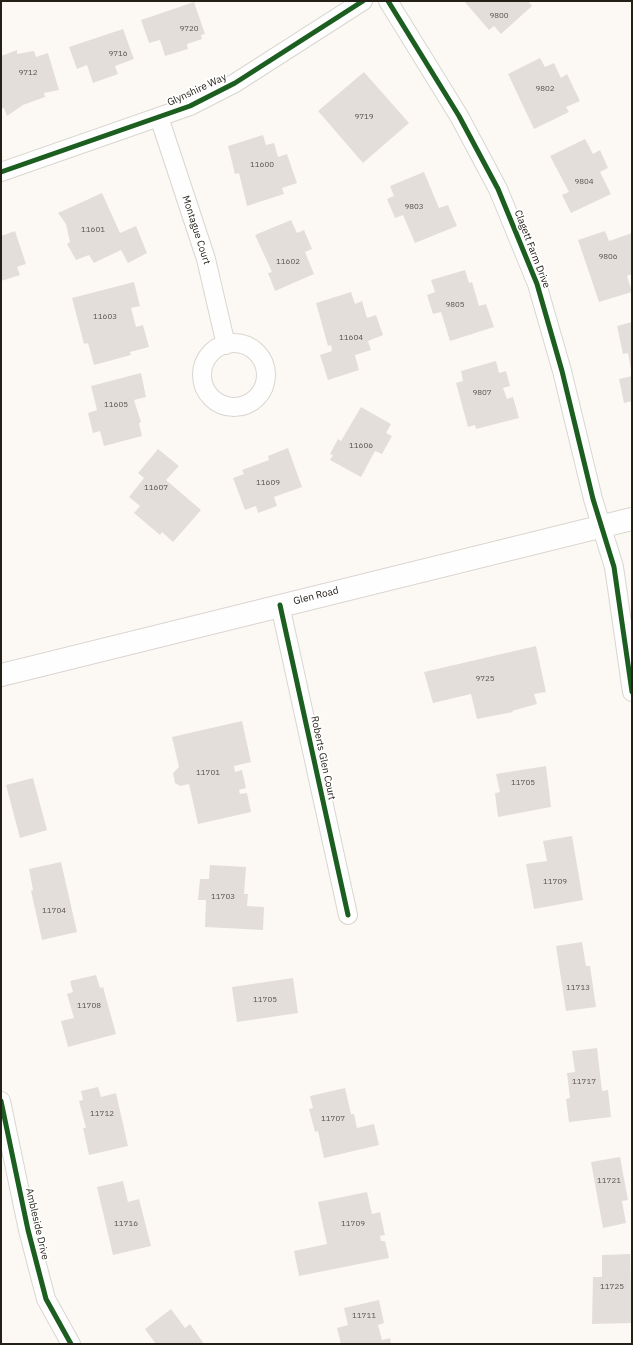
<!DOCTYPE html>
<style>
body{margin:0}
#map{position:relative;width:633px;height:1345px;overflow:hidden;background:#fcf9f5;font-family:"IBM Plex Sans",sans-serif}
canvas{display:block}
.frame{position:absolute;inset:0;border:2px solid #242018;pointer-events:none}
</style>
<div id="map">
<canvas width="633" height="1345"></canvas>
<div class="frame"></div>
</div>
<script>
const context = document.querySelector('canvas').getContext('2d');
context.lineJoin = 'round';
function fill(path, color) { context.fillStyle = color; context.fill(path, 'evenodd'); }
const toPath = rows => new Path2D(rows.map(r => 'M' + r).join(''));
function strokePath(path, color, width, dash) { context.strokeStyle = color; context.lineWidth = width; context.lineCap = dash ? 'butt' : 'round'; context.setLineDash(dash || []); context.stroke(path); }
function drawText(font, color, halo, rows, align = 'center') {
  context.font = font + ' "IBM Plex Sans",sans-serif'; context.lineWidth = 3.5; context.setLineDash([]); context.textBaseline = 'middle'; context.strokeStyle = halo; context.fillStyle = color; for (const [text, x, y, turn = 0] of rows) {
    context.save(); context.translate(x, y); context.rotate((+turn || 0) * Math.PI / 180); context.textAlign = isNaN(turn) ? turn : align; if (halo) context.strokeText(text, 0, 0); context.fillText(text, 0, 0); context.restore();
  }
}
fill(toPath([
 [464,1,528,1,532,6,501,34,494,26,489,30],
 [194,2,205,34,201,35,202,39,187,44,188,49,165,56,160,40,149,43,141,20],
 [123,29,134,59,115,66,118,74,93,83,87,65,77,69,69,47],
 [17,50,17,54,34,51,36,57,48,53,59,90,44,93,45,97,23,105,7,116,4,108,1,109,1,56],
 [540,58,545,67,554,63,561,78,567,74,580,101,566,107,569,112,534,129,508,74],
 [364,72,409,123,363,163,318,111],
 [263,135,266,145,274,143,278,157,287,154,297,183,282,188,284,194,247,206,239,173,235,174,228,146],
 [585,139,593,154,600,150,608,168,600,172,611,194,571,213,562,195,569,192,550,156],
 [424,172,439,208,448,205,457,226,415,243,403,215,395,218,387,199,394,196,390,186],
 [102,193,120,233,136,226,147,253,128,263,121,250,94,263,89,255,76,260,67,244,70,242,66,224,58,213],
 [291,220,297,233,304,230,312,249,305,252,314,274,275,291,268,273,272,272,255,235],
 [15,231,26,264,17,267,20,275,1,281,1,236],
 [605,231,609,241,632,233,632,274,627,276,632,292,599,302,578,240],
 [465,270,469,283,472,282,479,306,486,304,494,327,450,341,441,312,433,314,427,295,435,292,431,280],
 [134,282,140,306,131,308,136,327,143,325,149,347,130,352,131,355,94,365,88,343,84,344,72,298],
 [351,292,355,304,362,301,367,318,376,315,383,335,368,341,371,350,355,355,359,370,328,380,320,355,332,351,331,345,328,346,316,303],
 [632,322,632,369,631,370,628,353,623,354,617,326],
 [496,361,499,373,506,371,510,386,503,388,507,399,513,397,519,418,476,429,475,425,468,427,456,383,463,381,461,371],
 [141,373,146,397,134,400,141,422,139,423,142,436,104,446,100,431,93,433,88,413,97,410,91,386],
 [632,376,632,401,624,403,619,379],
 [361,407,391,424,386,433,392,436,382,454,375,451,361,477,330,460,333,455,330,454,338,439,341,441],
 [288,448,302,487,274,497,277,506,258,513,256,506,245,510,233,478,244,474,242,470,269,460,268,456],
 [158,449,179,466,166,480,201,510,173,542,162,532,160,535,134,513,140,506,129,497,144,478,138,473],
 [536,646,546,692,534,694,537,704,512,711,513,712,477,719,471,694,433,703,424,672],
 [242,721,251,762,234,766,235,772,242,770,246,788,239,790,240,794,247,793,251,812,198,824,189,784,180,786,175,783,173,773,179,767,172,737],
 [546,766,551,807,498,817,495,793,500,792,496,774],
 [33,778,47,830,20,838,6,785],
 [572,836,583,900,534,909,526,864,547,861,543,841],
 [61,862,77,932,42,940,31,891,33,890,29,869],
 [210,865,246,867,244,894,248,894,247,906,264,907,263,930,205,927,206,900,198,900,200,879,209,879],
 [582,942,586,966,590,966,596,1007,566,1011,556,946],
 [96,975,100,988,103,987,116,1034,68,1047,61,1021,74,1018,67,994,73,992,70,981],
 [293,978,298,1013,237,1022,232,987],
 [597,1048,602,1091,608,1090,611,1117,569,1122,566,1099,570,1098,567,1073,575,1072,572,1051],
 [98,1087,101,1097,116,1093,128,1146,89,1155,83,1128,86,1128,79,1101,83,1100,81,1091],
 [345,1088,351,1114,354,1114,357,1128,374,1124,379,1145,324,1158,318,1131,315,1132,309,1109,313,1108,310,1096],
 [620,1157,628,1200,622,1201,626,1223,603,1228,591,1162],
 [123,1181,128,1202,139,1199,151,1246,113,1255,97,1187],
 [367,1192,372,1214,380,1212,385,1235,380,1236,381,1241,385,1241,389,1258,299,1276,294,1251,327,1244,318,1202],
 [630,1254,632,1323,592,1324,593,1277,602,1277,602,1255],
 [379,1300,384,1323,378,1325,382,1340,390,1338,391,1344,341,1344,337,1328,348,1325,344,1308],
 [171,1309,185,1328,190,1324,204,1344,156,1344,145,1329]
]), '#e4deda');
const minor = toPath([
 [388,1,459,116,498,189,537,284,562,371,593,499,614,567,632,692],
 [159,117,206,259,226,345],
 [1,172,190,106,235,83,363,1],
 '202 375a32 32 0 1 1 64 0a32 32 0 1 1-64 0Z',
 [280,605,348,915],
 [1,1101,28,1230,46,1299,71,1344]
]);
const secondary = toPath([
 [1,675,632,519]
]);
strokePath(minor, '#d9d6d0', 20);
strokePath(secondary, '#d9d6d0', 24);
strokePath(minor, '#fffefe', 18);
strokePath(secondary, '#fffefe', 22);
strokePath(toPath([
 [388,1,459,116,498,189,537,284,562,371,593,499,614,567,632,692],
 [1,172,190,106,235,83,363,1],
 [280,605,348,915],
 [1,1101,28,1230,46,1299,71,1344]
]), '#1b5e20', 5);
drawText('8px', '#57524c', null, [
 ["9800",499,16],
 ["9720",189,29],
 ["9716",118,54],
 ["9712",28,73],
 ["9802",545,89],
 ["9719",364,117],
 ["11600",262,165],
 ["9804",584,182],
 ["9803",414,207],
 ["11601",93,230],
 ["9806",608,257],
 ["11602",288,262],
 ["9805",455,305],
 ["11603",105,317],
 ["11604",351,338],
 ["9807",482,393],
 ["11605",116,405],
 ["11606",361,446],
 ["11609",268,483],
 ["11607",156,488],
 ["9725",485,679],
 ["11701",208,773],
 ["11705",523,783],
 ["11709",555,882],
 ["11703",223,897],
 ["11704",54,911],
 ["11713",578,988],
 ["11705",265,1000],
 ["11708",89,1006],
 ["11717",584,1082],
 ["11712",102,1114],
 ["11707",333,1119],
 ["11721",609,1181],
 ["11716",126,1224],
 ["11709",353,1224],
 ["11725",612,1287],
 ["11711",364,1316]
]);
drawText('10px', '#242018', '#fff', [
 ["Glynshire Way",197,90,-25],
 ["Montague Court",196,230,72],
 ["Clagett Farm Drive",532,249,69],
 ["Glen Road",316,596,-14],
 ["Roberts Glen Court",323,758,78],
 ["Ambleside Drive",37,1224,77]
]);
</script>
